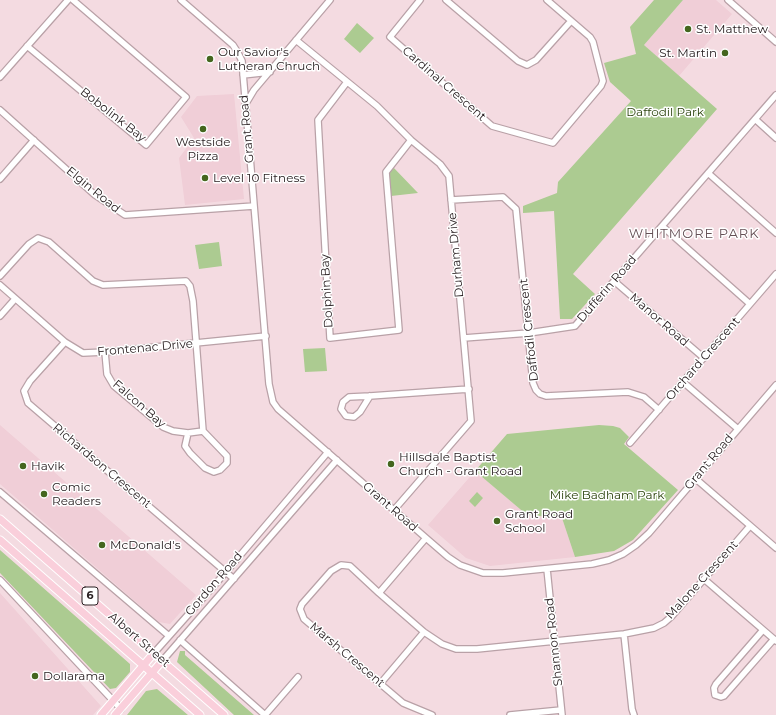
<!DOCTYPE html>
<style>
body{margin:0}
canvas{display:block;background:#f4dbe1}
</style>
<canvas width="776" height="715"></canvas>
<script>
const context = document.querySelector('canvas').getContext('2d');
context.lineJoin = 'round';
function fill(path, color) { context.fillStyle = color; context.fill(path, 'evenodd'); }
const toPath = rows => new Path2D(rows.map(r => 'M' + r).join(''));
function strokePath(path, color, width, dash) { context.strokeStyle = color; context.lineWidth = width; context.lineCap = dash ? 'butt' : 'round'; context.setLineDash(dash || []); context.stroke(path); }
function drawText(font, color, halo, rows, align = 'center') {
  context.font = font + ' Montserrat,sans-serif'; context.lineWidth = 3; context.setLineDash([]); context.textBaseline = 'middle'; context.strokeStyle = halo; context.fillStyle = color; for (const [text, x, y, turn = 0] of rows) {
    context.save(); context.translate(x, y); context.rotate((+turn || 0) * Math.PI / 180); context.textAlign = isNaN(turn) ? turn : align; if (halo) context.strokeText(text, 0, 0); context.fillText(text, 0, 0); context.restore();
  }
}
fill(toPath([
 [683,0,716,0,732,14,679,76,644,45],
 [234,94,244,199,185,205,179,158,194,138,181,117,197,96],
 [0,425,196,595,170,624,159,622,0,484],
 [475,471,527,515,562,518,575,557,490,566,466,558,428,525],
 [0,593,101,706,93,715,0,715]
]), '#f0ced7');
fill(toPath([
 [654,0,683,0,644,45,717,109,573,274,595,294,572,319,560,319,554,211,523,213,523,206,557,193,558,182,631,101,610,82,604,63,636,54,630,27],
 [357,23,374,38,360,53,344,39],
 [393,167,418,193,391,196,389,172],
 [219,242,222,266,199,269,195,245],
 [325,348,327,371,305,372,303,349],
 [599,425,613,426,620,428,629,437,624,444,678,490,633,540,614,551,575,557,562,518,527,515,475,471,507,434],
 [477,492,483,498,475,507,469,501],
 [0,550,130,664,130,672,116,688,110,689,0,573],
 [180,651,185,651,185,655,254,715,234,715,177,662],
 [157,689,188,715,127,715,146,691]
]), '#accb91');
const minor = toPath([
 [181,0,233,45,238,53,242,61,269,384,273,402,278,409,426,538,448,557,460,565,483,573,503,573,592,564,609,560,623,554,636,545,649,533,776,385],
 [420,0,390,37,492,126,553,143,601,86,603,81,593,42,590,37,547,0],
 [446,0,518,61,527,65,536,60,571,21],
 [728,0,776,42],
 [296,40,377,106,411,140,440,164,449,176,471,421,394,510],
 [27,46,146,145,186,97,73,0],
 [243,75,270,72],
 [0,77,68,0],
 [347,82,318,120,330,338,399,330,386,172,411,140],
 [245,105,254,90,330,0],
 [0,110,95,195,125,215,254,206],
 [755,119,776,138],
 [708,173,776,233],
 [0,179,34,140],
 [451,200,503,197,516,209,533,383,536,390,540,394,546,396,628,392,644,397,659,410],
 [662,226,750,304],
 [0,276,29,244,38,238,49,242,93,281,103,285,186,281,190,286,193,301,203,431,188,433,173,431,163,427,114,386,107,374,105,352],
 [614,281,704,358],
 [0,285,65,342,83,353,105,352,266,336],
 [0,316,15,299],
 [464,338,529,333,575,326,776,95],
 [65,342,30,381,24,391,28,403,234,579],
 [683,382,738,429],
 [370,396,469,389],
 [370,396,360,412,354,417,346,416,341,409,343,402,349,397,370,396],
 [188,433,185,446,190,453,205,468,214,472,220,470,227,463,227,456,203,431],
 [630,443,776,274],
 [696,479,776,548],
 [0,492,169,636],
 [547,569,562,715],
 [704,579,776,641],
 [0,580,121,709],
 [379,593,426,538],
 [763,630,716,684,714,688,715,695,721,697,724,696,774,639],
 [624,634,632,709,634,715],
 [180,640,265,715],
 [154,653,226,572,328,452],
 [163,660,337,460],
 [380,684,424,632],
 [265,715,298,677],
 [432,715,403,703,304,619,300,609,302,604,331,571,341,565,350,566,379,593,424,632,442,644,456,649,477,649,624,634,654,628,664,623,672,616,750,526],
 [510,715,561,710]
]);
const major = toPath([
 [0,519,224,715],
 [0,540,200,715],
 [101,715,154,653],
 [115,715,163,660]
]);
strokePath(minor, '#b9a1a7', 8);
strokePath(major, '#fff', 9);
strokePath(minor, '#fff', 5.5);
strokePath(major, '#facfdb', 7);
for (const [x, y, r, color] of [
 [688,29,4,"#44661e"],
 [725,53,4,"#44661e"],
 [210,59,4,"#44661e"],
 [203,129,4,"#44661e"],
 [205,178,4,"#44661e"],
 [391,464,4,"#44661e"],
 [23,466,4,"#44661e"],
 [44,494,4,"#44661e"],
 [497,521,4,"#44661e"],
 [102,545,4,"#44661e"],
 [35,676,4,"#44661e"]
]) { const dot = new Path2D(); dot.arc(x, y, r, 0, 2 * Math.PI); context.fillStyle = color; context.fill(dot); strokePath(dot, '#fff', 1.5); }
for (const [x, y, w] of [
 [90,596,16]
]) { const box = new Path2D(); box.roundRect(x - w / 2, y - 9, w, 18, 3); context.fillStyle = '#fff'; context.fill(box); strokePath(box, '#2a2123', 1); }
drawText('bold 11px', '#2a2123', null, [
 ["6",90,596]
]);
drawText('12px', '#2a2123', '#fff', [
 ["St. Matthew",696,29],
 ["Our Savior's",218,52],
 ["Lutheran Chruch",218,66],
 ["St. Martin",717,53,"right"],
 ["Westside",203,142,"center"],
 ["Pizza",203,156,"center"],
 ["Level 10 Fitness",213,178],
 ["Hillsdale Baptist",399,457],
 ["Church - Grant Road",399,471],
 ["Havik",31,466],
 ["Comic",52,487],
 ["Readers",52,501],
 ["Grant Road",505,514],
 ["School",505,528],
 ["McDonald's",110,545],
 ["Dollarama",43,676]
], 'left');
drawText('12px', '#2a2123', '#fff', [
 ["Cardinal Crescent",444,84,41],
 ["Bobolink Bay",113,115,38],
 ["Grant Road",247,129,-95],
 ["Elgin Road",93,190,39],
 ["Durham Drive",456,255,-95],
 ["Dufferin Road",607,289,-49],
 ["Dolphin Bay",327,291,-93],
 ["Manor Road",659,320,41],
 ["Daffodil Crescent",529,330,-96],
 ["Frontenac Drive",145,348,-5],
 ["Orchard Crescent",703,359,-49],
 ["Falcon Bay",139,404,41],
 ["Grant Road",709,462,-50],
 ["Richardson Crescent",102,466,40],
 ["Grant Road",390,507,41],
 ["Malone Crescent",702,580,-48],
 ["Gordon Road",214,584,-49],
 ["Albert Street",139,640,41],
 ["Shannon Road",554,642,-96],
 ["Marsh Crescent",347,655,40]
]);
drawText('12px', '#2a430c', '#fff', [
 ["Daffodil Park",665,112],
 ["Mike Badham Park",607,495]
]);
context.letterSpacing = '1px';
drawText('13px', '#655056', '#fff', [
 ["WHITMORE PARK",694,234]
]);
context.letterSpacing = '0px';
</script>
